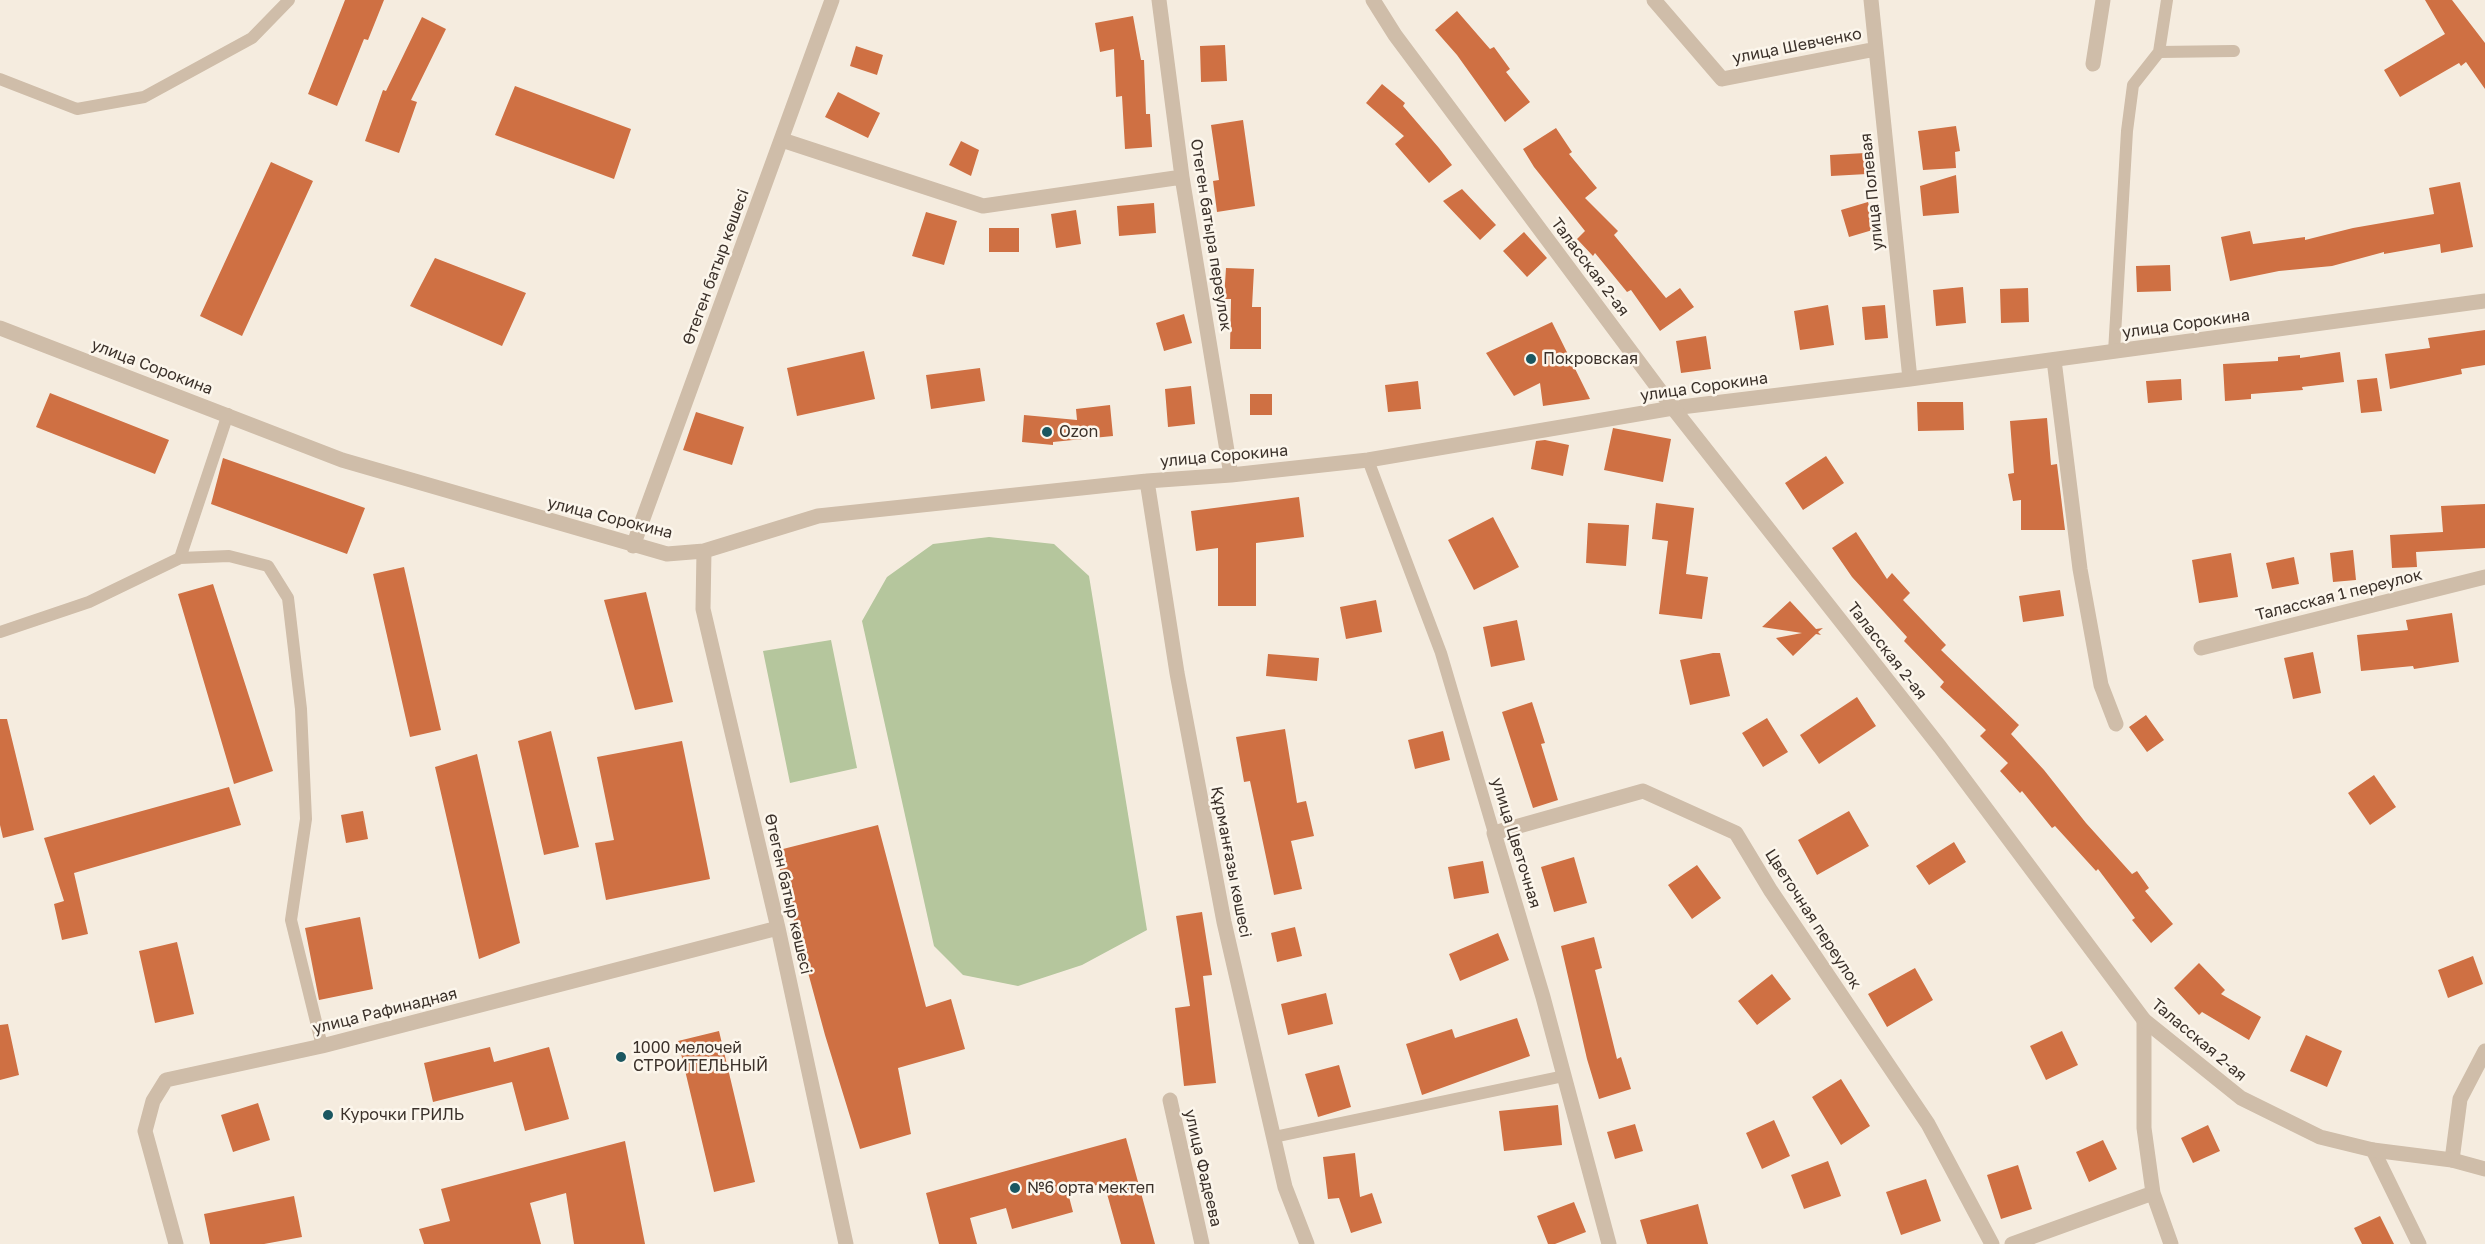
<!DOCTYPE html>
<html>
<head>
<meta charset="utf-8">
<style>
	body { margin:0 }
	canvas { display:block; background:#f5ecdf }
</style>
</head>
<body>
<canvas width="2485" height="1244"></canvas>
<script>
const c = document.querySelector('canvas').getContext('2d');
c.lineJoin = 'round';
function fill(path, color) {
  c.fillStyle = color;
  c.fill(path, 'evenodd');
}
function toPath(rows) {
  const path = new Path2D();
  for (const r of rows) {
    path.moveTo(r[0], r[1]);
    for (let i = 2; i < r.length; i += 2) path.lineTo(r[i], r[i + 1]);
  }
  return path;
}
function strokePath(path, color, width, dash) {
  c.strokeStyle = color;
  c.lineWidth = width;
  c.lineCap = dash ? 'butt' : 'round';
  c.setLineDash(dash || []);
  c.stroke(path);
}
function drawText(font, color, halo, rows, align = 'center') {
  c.font = font + ' "Golos Text",sans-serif';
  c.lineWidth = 5;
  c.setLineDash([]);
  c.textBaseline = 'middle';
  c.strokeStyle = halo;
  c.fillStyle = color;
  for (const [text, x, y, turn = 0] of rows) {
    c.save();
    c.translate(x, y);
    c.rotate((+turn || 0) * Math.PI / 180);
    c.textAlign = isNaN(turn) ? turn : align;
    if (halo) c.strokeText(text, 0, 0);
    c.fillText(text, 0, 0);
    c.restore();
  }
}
fill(toPath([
	[989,537,1054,544,1089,576,1147,930,1082,965,1018,986,963,975,934,946,862,621,887,577,933,544],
	[831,640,857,768,790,783,763,651]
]), '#b5c69d');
fill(toPath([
	[345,0,384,0,368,40,364,39,337,106,308,94],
	[2425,0,2452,0,2485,43,2485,89,2466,62,2461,66,2459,63,2400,97,2384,70,2445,34],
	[1457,11,1490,49,1494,47,1510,69,1506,72,1530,102,1505,122,1457,55,1435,30],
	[1133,16,1141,60,1144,60,1146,114,1150,114,1152,147,1125,149,1122,96,1116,97,1114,49,1100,52,1095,23],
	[422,17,446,29,411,100,417,102,399,153,365,141,383,90,386,91],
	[1225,45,1227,81,1201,82,1200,46],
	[856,46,883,55,877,75,850,66],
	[1382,84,1405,103,1403,106,1439,148,1452,165,1429,183,1395,144,1404,136,1366,103],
	[515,86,631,129,614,179,495,135],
	[838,92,880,113,868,138,825,117],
	[1243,120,1255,206,1217,212,1213,181,1219,180,1211,125],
	[1956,126,1960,151,1955,152,1956,168,1923,170,1918,131],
	[1556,128,1572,152,1569,154,1597,188,1585,198,1618,231,1614,235,1666,298,1680,288,1694,307,1660,331,1631,290,1627,292,1595,253,1593,256,1577,239,1585,231,1534,167,1523,149],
	[961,141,979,150,971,176,949,165],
	[1865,153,1867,174,1831,176,1830,155],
	[271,162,313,181,242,336,200,316],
	[1956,175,1959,213,1923,216,1920,186],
	[2460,182,2473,247,2441,253,2440,244,2384,254,2384,252,2332,266,2279,271,2230,281,2221,237,2250,231,2253,244,2305,237,2305,240,2353,228,2434,214,2429,188],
	[1462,189,1496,225,1480,240,1443,201],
	[1868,202,1876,229,1849,237,1841,210],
	[1154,203,1156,233,1119,236,1117,206],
	[1076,210,1081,244,1056,248,1051,214],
	[926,212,957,221,944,265,912,256],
	[989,228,1019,228,1019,252,989,252],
	[1524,232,1547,258,1527,277,1503,251],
	[435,258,526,293,502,346,410,306],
	[2170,265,2171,291,2137,292,2136,266],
	[1226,268,1254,269,1252,307,1261,307,1261,349,1230,349,1231,299,1224,299],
	[1963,287,1966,323,1936,326,1933,290],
	[2028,288,2029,322,2001,323,2000,289],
	[1828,305,1834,345,1800,350,1794,311],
	[1885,305,1888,338,1865,340,1862,307],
	[1184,314,1192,343,1164,351,1156,323],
	[1552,322,1590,399,1543,406,1540,383,1514,396,1486,353],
	[2485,330,2485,365,2461,369,2462,374,2390,389,2385,354,2430,348,2428,338],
	[1706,336,1711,369,1681,373,1676,341],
	[864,351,875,399,797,416,787,368],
	[2340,352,2344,382,2302,387,2303,390,2251,394,2251,399,2225,401,2223,364,2278,361,2278,357,2300,355,2300,358],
	[980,368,985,401,931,409,926,375],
	[2377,378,2382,411,2361,413,2357,380],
	[2181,379,2182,400,2148,403,2146,381],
	[1418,381,1421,409,1388,412,1385,385],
	[1191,386,1195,424,1168,427,1165,389],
	[50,393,169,440,155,474,36,427],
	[1250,394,1272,394,1272,415,1250,415],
	[1917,402,1963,402,1964,430,1918,431],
	[1110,405,1113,436,1053,442,1053,445,1022,442,1024,415,1077,420,1076,409],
	[696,412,744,427,732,465,683,450],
	[2047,418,2051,465,2057,464,2065,530,2021,530,2021,500,2013,501,2008,474,2014,473,2010,421],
	[1613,428,1671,439,1663,482,1604,470],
	[1545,440,1569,445,1563,476,1531,469,1536,441],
	[1826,456,1844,483,1803,510,1785,483],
	[223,458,365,508,347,554,211,504],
	[1299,497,1304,537,1256,543,1256,606,1218,606,1218,548,1196,551,1191,511],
	[1656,503,1694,508,1686,574,1708,577,1702,619,1659,614,1668,541,1652,539],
	[2485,504,2485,548,2416,552,2417,567,2392,568,2390,535,2443,532,2441,506],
	[1493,517,1519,567,1474,590,1448,540],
	[1588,523,1629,525,1626,566,1586,563],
	[1856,532,1887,579,1892,573,1910,593,1903,600,1946,645,1941,650,2019,725,2011,734,2044,770,2086,823,2132,874,2137,871,2149,888,2145,891,2173,924,2151,943,2132,920,2135,918,2098,869,2096,871,2055,826,2052,828,2022,791,2020,793,2000,771,2008,763,1980,736,1986,730,1940,687,1944,682,1904,641,1907,637,1852,577,1832,548],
	[2353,550,2356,580,2333,582,2330,553],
	[2231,553,2238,597,2199,603,2192,560],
	[2294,557,2299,584,2272,589,2266,563],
	[404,567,441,730,410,737,373,574],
	[213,584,273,771,234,784,178,594],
	[2060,590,2064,616,2023,622,2019,596],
	[646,592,673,702,635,710,604,600],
	[1376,600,1382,632,1346,639,1340,607],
	[1790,601,1816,629,1823,628,1818,632,1821,635,1816,634,1793,656,1776,638,1802,633,1762,627],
	[2452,613,2459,662,2414,669,2413,666,2361,671,2357,635,2408,630,2406,620],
	[1517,620,1525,660,1491,667,1483,627],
	[2313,652,2321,693,2293,699,2284,658],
	[1713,653,1720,653,1730,696,1690,705,1680,660],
	[1268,654,1319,658,1317,681,1266,676],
	[1857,697,1876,726,1819,764,1800,735],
	[1532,702,1545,743,1541,744,1558,800,1533,808,1502,712],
	[2146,715,2164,740,2147,752,2129,727],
	[1767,718,1788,752,1763,767,1742,733],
	[0,719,7,719,34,830,3,838,0,825],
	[1285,729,1297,803,1306,801,1314,836,1291,841,1302,889,1274,895,1250,781,1244,782,1236,737],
	[551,731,579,847,544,855,518,741],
	[1443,731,1450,760,1415,769,1408,740],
	[682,741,710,879,606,900,595,843,614,840,597,757],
	[477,754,520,943,479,959,435,767],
	[2374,775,2396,807,2370,825,2348,793],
	[229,787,241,825,74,873,88,934,62,940,54,904,64,901,44,838],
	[363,811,368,839,346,843,341,815],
	[1849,811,1869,846,1817,875,1798,840],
	[878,825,926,1007,951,999,965,1049,898,1068,911,1134,860,1149,825,1035,775,851],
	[1954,842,1966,862,1929,885,1916,866],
	[1574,857,1587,903,1554,912,1541,867],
	[1483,861,1489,893,1454,899,1448,867],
	[1697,865,1721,898,1692,919,1668,885],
	[1202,912,1212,975,1203,976,1216,1083,1184,1086,1175,1008,1190,1006,1176,916],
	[360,917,373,989,319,1000,305,928],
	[1295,927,1302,956,1277,962,1271,933],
	[1498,933,1509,960,1460,981,1449,954],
	[1594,937,1602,968,1595,970,1617,1059,1621,1057,1631,1089,1599,1099,1587,1059,1561,946],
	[177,942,194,1014,155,1023,139,951],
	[2473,956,2483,984,2448,998,2438,970],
	[2199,963,2225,990,2221,994,2261,1017,2249,1040,2202,1012,2199,1015,2174,988],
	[1915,968,1933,1000,1887,1027,1868,994],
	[1772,974,1791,999,1757,1025,1738,1001],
	[1326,993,1333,1024,1288,1035,1281,1004],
	[1517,1018,1530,1056,1422,1095,1406,1044,1452,1029,1455,1038],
	[8,1024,19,1075,0,1080,0,1025],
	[719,1031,755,1182,714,1192,678,1041],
	[2062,1031,2078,1065,2046,1080,2030,1046],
	[2306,1035,2342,1051,2327,1087,2290,1071],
	[490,1047,494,1062,549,1047,569,1119,525,1131,512,1082,433,1102,424,1063],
	[1339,1065,1351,1107,1318,1117,1305,1074],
	[1841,1079,1870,1126,1841,1145,1812,1097],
	[258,1103,270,1140,233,1152,221,1115],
	[1558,1105,1562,1145,1504,1151,1499,1111],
	[1774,1120,1790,1156,1762,1169,1746,1133],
	[1635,1124,1643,1151,1615,1159,1607,1132],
	[2208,1125,2220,1151,2193,1163,2181,1138],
	[1126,1138,1155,1244,1121,1244,1104,1183,1068,1193,1073,1212,1012,1229,1006,1208,970,1218,977,1244,939,1244,926,1193],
	[2103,1140,2117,1169,2089,1182,2076,1152],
	[625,1141,645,1244,574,1244,566,1193,530,1203,541,1244,424,1244,419,1229,450,1221,441,1189],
	[1355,1153,1360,1197,1372,1193,1382,1223,1351,1233,1339,1198,1328,1199,1323,1157],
	[1828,1161,1841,1196,1804,1209,1791,1175],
	[2018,1165,2032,1209,2001,1219,1987,1175],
	[1926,1179,1941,1221,1901,1235,1886,1192],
	[294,1196,302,1237,264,1244,210,1244,204,1214],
	[1574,1202,1586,1232,1555,1244,1548,1244,1537,1216],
	[1698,1204,1708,1244,1647,1244,1640,1220],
	[2380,1216,2394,1244,2362,1244,2354,1228]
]), '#cf7043');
strokePath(toPath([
	[2159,52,2167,0],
	[0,79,77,109,144,97,252,38,289,0],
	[2114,352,2127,131,2133,85,2159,52,2234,51],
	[1368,460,1441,653,1494,833],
	[180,558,229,556,268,566,288,598,301,709,306,819,291,920,322,1046],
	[0,632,89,602,180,558,228,414],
	[1274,1137,1564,1076]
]), '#cfbda9', 12);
strokePath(toPath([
	[1159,0,1182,177,1231,475],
	[1654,0,1722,79,1876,49],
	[1871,0,1910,379],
	[2093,64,2103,0],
	[782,140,983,206,1182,177],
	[0,328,342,460,667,554,704,551,818,516,1147,481,1231,475,1368,460,1673,408,1910,379,2485,301],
	[2054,360,2080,569,2101,685,2116,724],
	[1147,481,1177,673,1224,922,1285,1187,1307,1244],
	[633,546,832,0],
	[704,551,703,609,778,928,846,1244],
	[2201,648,2485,577],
	[2144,1020,2144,1128,2153,1193,2171,1244],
	[1170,1100,1202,1244],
	[2373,1150,2419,1244],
	[2452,1160,2460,1099,2485,1051],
	[176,1244,145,1131,153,1101,166,1080,322,1046,778,928],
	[1609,1244,1543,997,1494,833,1643,791,1736,833,1771,891,1928,1124,1992,1244],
	[2012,1244,2153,1193]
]), '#cfbda9', 15);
strokePath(toPath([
	[1373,0,1395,35,1673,408,1940,747,2144,1020,2241,1098,2320,1137,2373,1150,2452,1160,2485,1169]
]), '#cfbda9', 15);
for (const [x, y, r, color] of [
	[1531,359,6,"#1b5761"],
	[1047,432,6,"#1b5761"],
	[621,1057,6,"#1b5761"],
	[328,1115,6,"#1b5761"],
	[1015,1188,6,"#1b5761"]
]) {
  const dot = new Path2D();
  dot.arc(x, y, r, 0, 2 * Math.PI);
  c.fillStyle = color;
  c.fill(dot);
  strokePath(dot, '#fcf6ec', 2);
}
drawText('16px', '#3b312a', '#fcf6ec', [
	["улица Шевченко",1797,46,-11],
	["улица Полевая",1872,192,-96],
	["Отеген батыра переулок",1211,235,81],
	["Өтеген батыр көшесі",716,267,-70],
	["Таласская 2-ая",1590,267,53],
	["улица Сорокина",2186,324,-8],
	["улица Сорокина",152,367,21],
	["улица Сорокина",1704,387,-8],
	["улица Сорокина",1224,456,-5],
	["улица Сорокина",610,518,14],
	["Таласская 1 переулок",2339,595,-14],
	["Таласская 2-ая",1887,651,52],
	["улица Цветочная",1516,843,73],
	["Құрманғазы көшесі",1231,862,79],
	["Өтеген батыр көшесі",788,894,77],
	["Цветочная переулок",1813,919,57],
	["улица Рафинадная",385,1011,-14],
	["Таласская 2-ая",2199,1040,40],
	["улица Фадеева",1203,1168,77]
]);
drawText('16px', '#3b312a', '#fcf6ec', [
	["Покровская",1543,359],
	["Ozon",1059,432],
	["1000 мелочей",633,1048],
	["СТРОИТЕЛЬНЫЙ",633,1066],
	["Курочки ГРИЛЬ",340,1115],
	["№6 орта мектеп",1027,1188]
], 'left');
</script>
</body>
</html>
